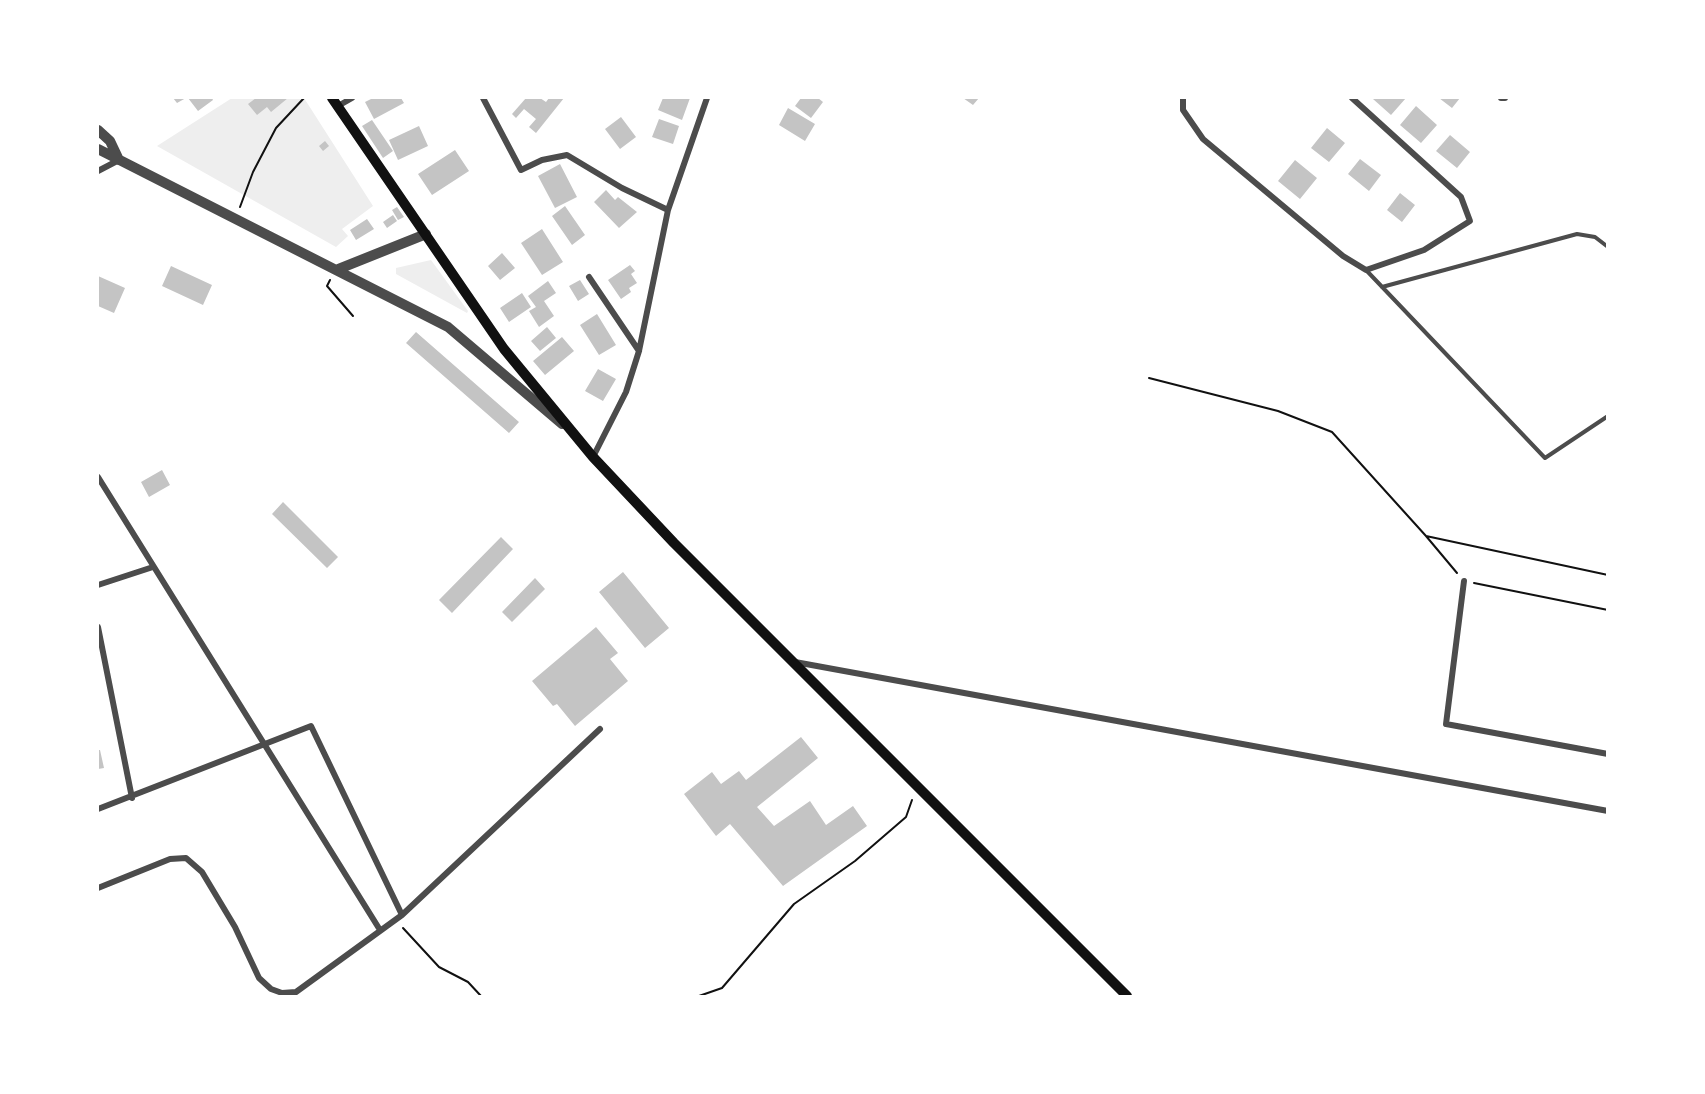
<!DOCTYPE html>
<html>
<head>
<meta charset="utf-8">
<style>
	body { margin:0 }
	#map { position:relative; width:1705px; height:1094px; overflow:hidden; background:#fff; font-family:Arial,sans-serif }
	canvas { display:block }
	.frame { position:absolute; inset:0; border:99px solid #fff; pointer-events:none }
</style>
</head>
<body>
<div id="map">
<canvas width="1705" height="1094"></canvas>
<div class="frame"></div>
</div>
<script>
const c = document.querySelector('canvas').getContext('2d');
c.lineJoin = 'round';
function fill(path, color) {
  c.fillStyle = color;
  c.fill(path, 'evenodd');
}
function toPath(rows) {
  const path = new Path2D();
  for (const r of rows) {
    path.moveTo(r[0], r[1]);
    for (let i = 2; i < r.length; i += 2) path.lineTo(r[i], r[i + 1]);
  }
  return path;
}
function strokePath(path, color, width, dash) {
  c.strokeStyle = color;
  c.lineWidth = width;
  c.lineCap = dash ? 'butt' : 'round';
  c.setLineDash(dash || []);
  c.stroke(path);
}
fill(toPath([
	[232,98,304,98,373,206,342,229,348,236,336,247,157,146],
	[431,260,468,311,467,313,396,274,396,268]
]), '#eee');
fill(toPath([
	[173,98,186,98,177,103],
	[188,98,212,98,213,100,198,111],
	[256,98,288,98,271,112,267,107,257,115,248,104],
	[373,98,401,98,404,103,374,119,365,102],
	[526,98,540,98,546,102,549,98,564,98,536,133,529,127,536,119,524,109,516,118,512,114],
	[663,98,690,98,682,120,658,110],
	[801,98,818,98,823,102,811,118,795,106],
	[963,98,979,98,973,105],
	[1374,98,1406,98,1391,115,1373,99],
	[1439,98,1460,98,1452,108],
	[1416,106,1437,125,1421,143,1400,125],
	[788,108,815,124,805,141,779,125],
	[621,117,636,137,620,149,605,129],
	[659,119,679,126,673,144,652,137],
	[372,120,393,151,383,158,362,126],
	[419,126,428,146,398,160,389,140],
	[1327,128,1345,143,1329,162,1311,148],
	[1450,135,1470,152,1457,168,1436,151],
	[325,141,329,146,323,151,319,146],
	[455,150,469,171,432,195,418,174],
	[1360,159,1381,175,1369,191,1348,174],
	[1295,160,1317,178,1300,199,1278,181],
	[560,164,577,197,555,208,538,176],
	[606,190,615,200,618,197,637,212,619,228,594,202],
	[1400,193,1415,205,1402,222,1387,210],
	[565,206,585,235,572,245,552,216],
	[397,207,404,217,398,220,392,210],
	[393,215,397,221,387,228,383,222],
	[367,219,374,229,356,240,350,230],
	[542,229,563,262,542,275,521,243],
	[502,253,515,268,500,280,488,266],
	[630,265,635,271,631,274,637,283,629,288,631,292,621,299,608,280],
	[171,266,212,285,203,305,162,286],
	[98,276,125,288,114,313,98,306],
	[580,280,589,294,578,301,569,286],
	[548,281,556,293,544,301,554,316,539,327,529,311,536,307,528,296],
	[522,293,531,307,509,322,500,308],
	[597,314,616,345,599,355,580,325],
	[547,327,556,338,540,351,531,341],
	[416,332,519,422,509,433,406,343],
	[562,337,574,351,545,375,533,361],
	[598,369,616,379,603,401,585,391],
	[162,470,170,485,149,497,141,482],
	[283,502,338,557,327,568,272,514],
	[501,537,513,549,452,613,439,600],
	[623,572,669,628,645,648,599,592],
	[535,578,545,589,512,622,502,612],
	[596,627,618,653,610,659,628,681,575,726,557,704,553,706,532,681],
	[801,737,818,758,757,807,774,826,810,801,826,825,853,806,867,826,783,886,730,824,716,836,684,794,712,772,721,784,739,771,746,780],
	[98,750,100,750,104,768,98,769]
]), '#c4c4c4');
strokePath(toPath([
	[240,207,253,172,276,128,304,98],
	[330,280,327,286,353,316],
	[1149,378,1278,411,1332,432,1426,536,1608,575],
	[1426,536,1457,573],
	[1474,583,1608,610],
	[403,928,439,967,468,982,481,996],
	[699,996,722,988,794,904,855,861,906,817,912,800]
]), '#111', 2);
strokePath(toPath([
	[1366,270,1545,458,1608,416],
	[1382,287,1577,234,1595,237,1608,247]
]), '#4c4c4c', 4);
strokePath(toPath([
	[483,98,521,170,542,160,567,155,622,188,668,210],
	[1183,98,1183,110,1203,139,1343,256,1366,270,1424,250,1470,221,1461,197,1352,98],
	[1501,98,1505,98],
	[338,106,352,98],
	[98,171,119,160],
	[589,277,639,351],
	[593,457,626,392,639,351,668,210,707,98],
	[98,477,380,930],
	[1464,581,1446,724,1608,754],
	[98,585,153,567],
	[98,627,132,798],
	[795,662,1608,811],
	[98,809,311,726,402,915],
	[98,888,170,859,186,858,202,872,235,927,259,978,271,989,282,993,296,992,402,915,600,729]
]), '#4c4c4c', 6);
strokePath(toPath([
	[98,130,110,141,119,160],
	[98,149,448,327,562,424],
	[336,270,426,234]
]), '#4c4c4c', 10);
strokePath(toPath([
	[332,98,504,349,593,457,674,543,1127,996]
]), '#111', 10);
</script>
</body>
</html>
